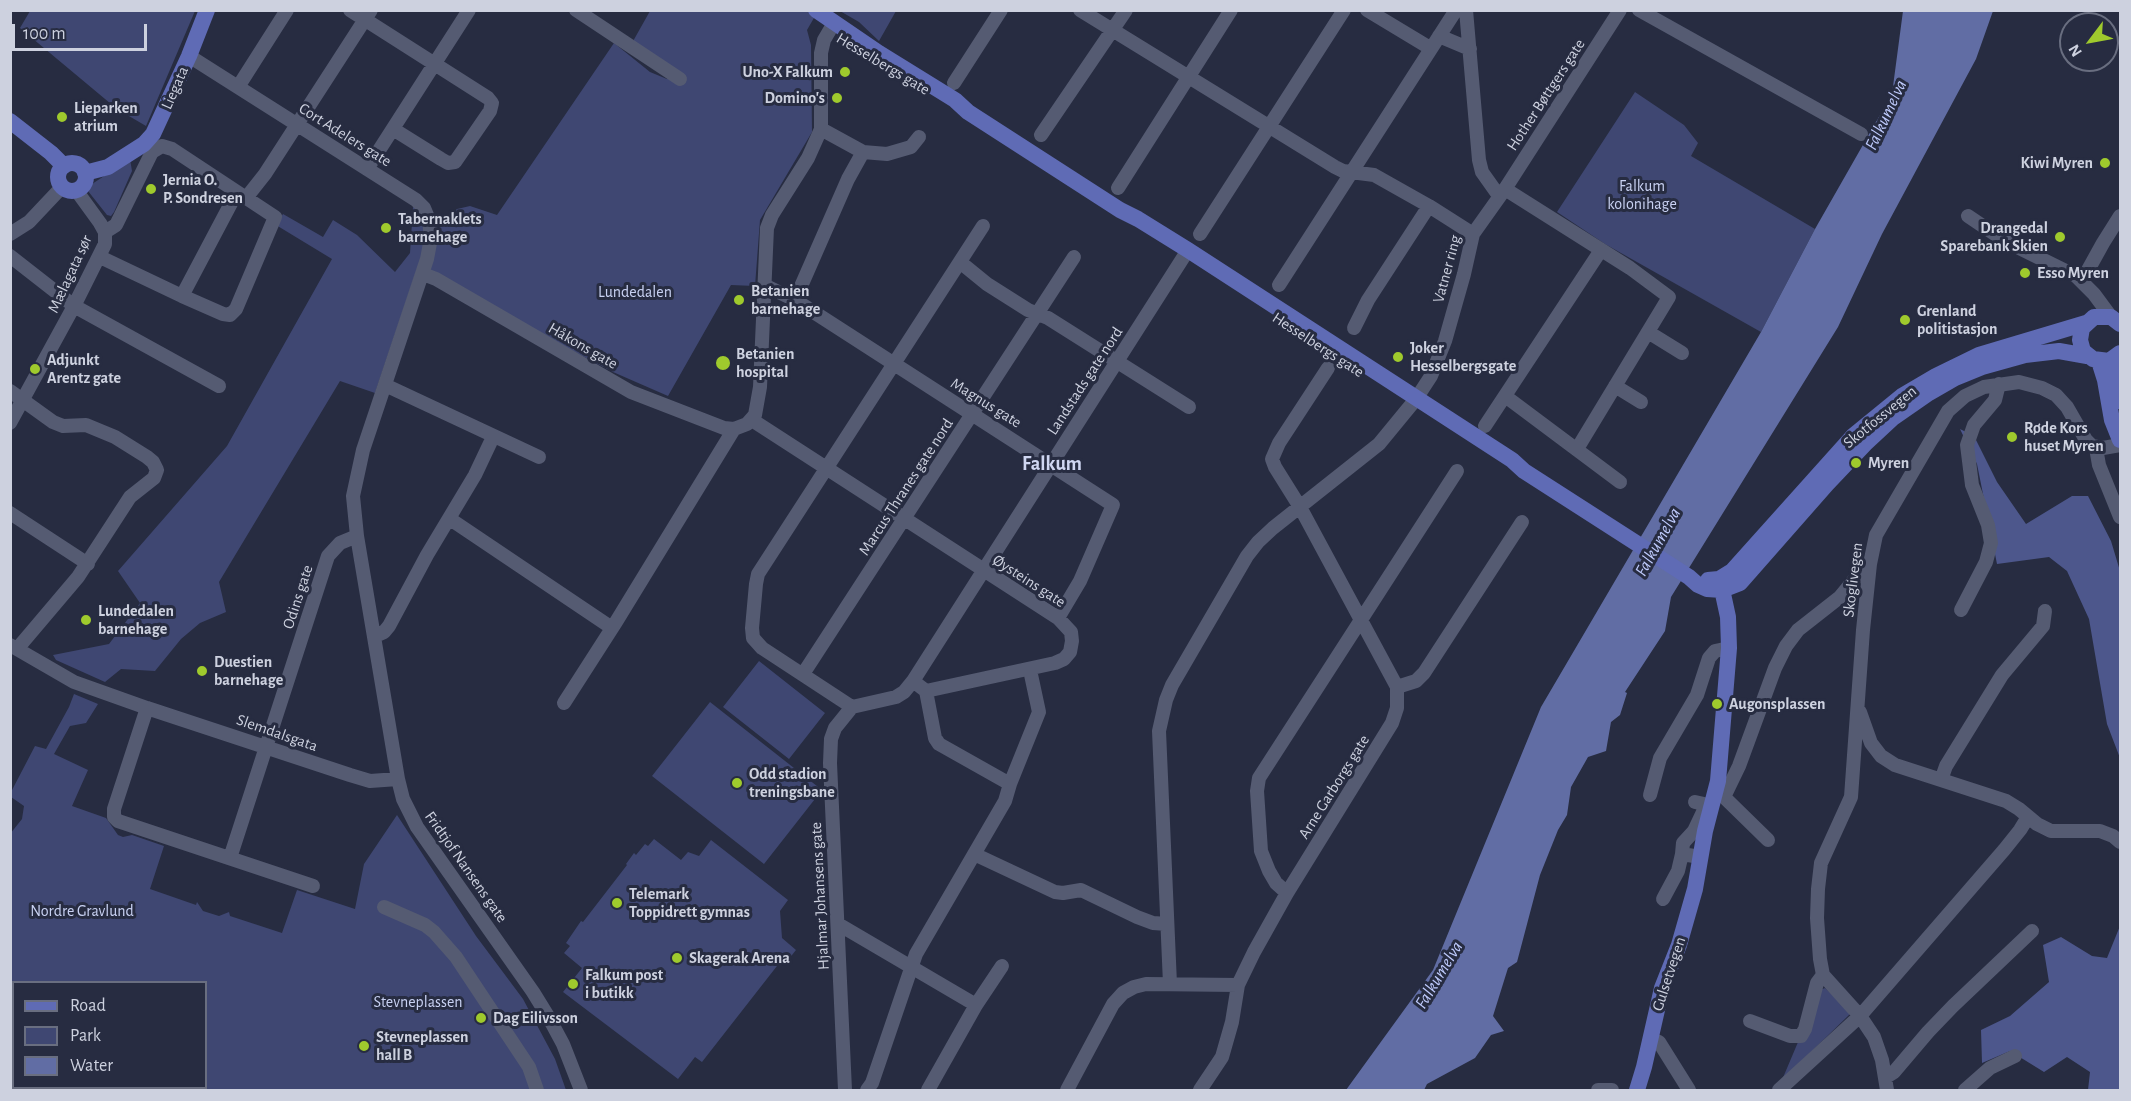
<!DOCTYPE html>
<html>
<head>
<meta charset="utf-8">
<style>
	body { margin:0 }
	#map { position:relative; width:2131px; height:1101px; overflow:hidden; background:#272c41; font-family:"Alegreya Sans",sans-serif }
	canvas { display:block }
	.frame { position:absolute; inset:0; border:12px solid #cdd1df; pointer-events:none }
	.legend { position:absolute; left:12px; top:981px; width:195px; height:108px; box-sizing:border-box; background:#272c41; border:2px solid #696e80; margin:0; padding:8px 10px; list-style:none; font-size:18px; color:#cdd1df }
	.legend li { display:flex; align-items:center; gap:12px; height:30px }
	.legend b { width:30px; border:2px solid #696e80 }
	.north { position:absolute; left:2059px; top:12px; width:60px; height:60px; box-sizing:border-box; background:#272c41; border:2px solid #696e80; border-radius:50%; rotate:238deg; font-size:16px; font-weight:700; line-height:24px; text-align:center; color:#cdd1df }
	.north::after { content:''; display:block; margin:auto; width:21px; height:27px; background:#9fca2d; clip-path:polygon(50% 0,100% 100%,50% 72%,0 100%) }
	.scale { position:absolute; left:12px; top:24px; width:135px; height:27px; box-sizing:border-box; border:3px solid #cdd1df; border-top:0; padding-left:8px; font-size:18px; line-height:21px; white-space:nowrap; color:#cdd1df; -webkit-text-stroke:4px #272c41; paint-order:stroke }
</style>
</head>
<body>
<div id="map">
<canvas width="2131" height="1101"></canvas>
<div class="frame"></div>
<ul class="legend">
<li><b style="height:8px;background:#5f6bb5"></b>Road</li>
<li><b style="height:16px;background:#3f4772"></b>Park</li>
<li><b style="height:16px;background:#616da4"></b>Water</li>
</ul>
<div class="north">N</div>
<div class="scale">100 m</div>
</div>
<script>
const c = document.querySelector('canvas').getContext('2d');
c.lineJoin = 'round';
function fill(path, color) {
  c.fillStyle = color;
  c.fill(path, 'evenodd');
}
function toPath(rows) {
  const path = new Path2D();
  for (const r of rows) {
    if (r.length === 3) {
      path.moveTo(r[0] + r[2], r[1]);
      path.arc(r[0], r[1], r[2], 0, 2 * Math.PI);
      continue;
    }
    path.moveTo(r[0], r[1]);
    for (let i = 2; i < r.length; i += 2) path.lineTo(r[i], r[i + 1]);
  }
  return path;
}
function strokePath(path, color, width, dash) {
  c.strokeStyle = color;
  c.lineWidth = width;
  c.lineCap = dash ? 'butt' : 'round';
  c.setLineDash(dash || []);
  c.stroke(path);
}
function drawText(font, color, halo, rows, align = 'center') {
  c.font = font + ' "Alegreya Sans",sans-serif';
  c.lineWidth = 6;
  c.setLineDash([]);
  c.textBaseline = 'middle';
  c.strokeStyle = halo;
  c.fillStyle = color;
  for (const [text, x, y, turn = 0] of rows) {
    c.save();
    c.translate(x, y);
    c.rotate((+turn || 0) * Math.PI / 180);
    c.textAlign = isNaN(turn) ? turn : align;
    if (halo) c.strokeText(text, 0, 0);
    c.fillText(text, 0, 0);
    c.restore();
  }
}
fill(toPath([
	[30,11,30,10,195,11,146,126,117,109,20,28],
	[650,11,818,11,807,30,811,45,812,132,760,220,755,286,731,285,668,396,613,372,417,269,375,393,340,381,219,582,226,612,200,623,181,639,155,671,121,669,105,682,56,660,53,655,109,644,140,603,118,571,227,446,332,259,276,225,283,214,323,237,333,220,357,235,395,272,410,253,413,207,446,218,457,209,470,206,497,215,614,43,650,72,667,79,674,69,632,43],
	[840,11,896,11,879,41,859,22],
	[1635,92,1684,125,1698,143,1691,156,1815,229,1761,332,1605,244,1557,212],
	[130,159,132,171,114,212,111,216,107,215,88,191,92,184],
	[759,661,825,713,789,759,723,707],
	[74,694,98,704,86,723,70,726,54,754,88,770,72,806,106,818,118,835,123,837,132,835,164,846,150,889,196,905,197,902,203,911,219,916,229,912,230,916,282,933,297,890,355,909,364,864,397,815,476,936,523,999,555,1059,566,1090,11,1090,10,834,22,819,24,806,11,797,11,792,35,746,46,749,69,707],
	[14,982,206,982,206,1088,14,1088],
	[710,702,822,790,764,864,652,776],
	[654,839,681,860,688,852,699,856,711,840,788,900,780,911,782,938,796,950,788,960,784,957,702,1062,695,1057,678,1079,563,992,582,968,564,953,570,946,566,943,581,921,583,922,627,865,626,864,634,853,636,855,645,844,648,846],
	[1825,988,1849,1010,1849,1015,1782,1080,1820,990]
]), '#3f4772');
fill(toPath([
	[1960,429,1974,436,1997,482,2026,524,2072,496,2088,496,2111,541,2120,571,2120,758,2107,724,2089,619,2067,571,2049,557,1997,564,1977,464],
	[2120,926,2120,1090,2088,1090,2090,1072,2067,1057,2044,1072,2010,1051,1982,1063,1981,1030,2010,1016,2049,982,2043,945,2061,937,2092,956,2107,958]
]), '#4d578c');
fill(toPath([
	[1903,11,1993,11,1976,59,1882,234,1838,327,1671,597,1665,631,1625,692,1627,693,1620,715,1611,722,1606,751,1588,757,1571,787,1567,815,1558,830,1540,875,1517,962,1508,968,1493,1016,1504,1031,1491,1035,1475,1058,1427,1084,1424,1090,1346,1090,1433,970,1541,707,1761,332,1815,229,1892,94]
]), '#616da4');
strokePath(toPath([
	[350,10,488,98,492,103,490,111,455,162,448,163,441,159,393,129],
	[576,10,680,79],
	[1080,10,1335,167,1343,171,1374,175,1429,206,1473,234],
	[1367,10,1430,48],
	[1466,10,1479,160,1482,172,1499,196],
	[1639,10,1861,134],
	[1439,36,1470,49],
	[189,56,416,200,424,208,429,220,431,238,427,259,363,450,353,496,357,536,398,779,403,799,417,827,533,992,549,1018,563,1044,581,1090],
	[954,83,1001,10],
	[238,87,287,10],
	[821,129,863,152,887,154,911,147,919,137],
	[1041,135,1126,10],
	[367,169,469,10],
	[1118,188,1231,10],
	[1505,189,1630,268,1669,297,1577,449],
	[246,198,265,174,371,10],
	[1968,216,2005,241,2076,276,2094,294,2111,317],
	[10,234,29,222,62,187],
	[1200,234,1344,10],
	[10,256,74,306,219,386],
	[100,257,182,296,223,314,230,315,236,309,275,217,172,149,162,146,152,152,116,225,105,232],
	[960,262,987,284,1028,310,1048,318,1189,407],
	[423,274,436,279,631,392,724,428,734,429,747,424,755,415,760,387,767,228,772,215,808,158,821,129,821,53,824,40,834,23],
	[2082,281,2103,243,2120,216],
	[764,285,795,300,1113,505,1080,581,1058,618],
	[1279,285,1456,10],
	[182,296,237,192],
	[795,300,848,179,863,152],
	[1354,328,1368,300,1429,206],
	[1648,332,1682,353],
	[1328,368,1279,443,1272,459,1275,467,1300,507,1397,687],
	[385,385,539,457],
	[1615,386,1641,402],
	[10,391,53,422,63,426,86,425,115,437,147,457,153,462,157,470,154,478,130,497,78,577,17,649],
	[1505,396,1620,482],
	[752,420,1058,618,1071,632,1072,641,1070,652,1064,659,1055,663,926,691,913,681],
	[10,423,74,306,105,244,105,232,100,223,76,190],
	[1485,426,1601,250],
	[2096,448,2099,465,2120,517],
	[10,513,88,564],
	[450,519,612,628],
	[1961,610,1986,562,1991,543,1988,525,1972,485,1967,445,1974,425,1995,400,1999,384],
	[375,636,384,632,389,626,427,555,475,475,493,437],
	[10,645,74,682,147,708,350,775,370,781,398,779],
	[803,674,1074,257],
	[564,703,616,622,734,429],
	[852,707,762,648,753,638,752,628,756,584,758,574,983,226],
	[852,707,896,697,904,692,913,681,1188,250],
	[147,708,114,809,114,817,118,821,313,886],
	[1860,712,1871,743,1881,756,1895,765,2006,801,2019,809,2037,824,2051,831,2100,831,2113,836,2120,842],
	[1941,780,1946,766,2002,675,2043,626,2045,611],
	[1010,784,1039,712,1030,670],
	[1717,794,1724,797,1768,840],
	[1650,795,1660,758,1697,695,1709,658,1715,651,1729,648],
	[1724,797,1739,766,1775,668,1786,646,1798,630,1840,597,1863,569,1870,564],
	[974,854,1055,892,1063,893,1081,890,1137,917,1153,923,1167,924],
	[1682,854,1683,843,1694,831,1703,812,1704,804,1695,802],
	[230,858,328,556,340,543,357,536],
	[1287,893,1276,883,1269,871,1261,851,1257,791,1259,778,1457,471],
	[1663,899,1678,871,1682,854,1700,857],
	[384,907,425,925,434,932,456,957,529,1067,537,1090],
	[838,924,976,1005],
	[1170,984,1159,731,1166,700,1172,685,1247,556,1258,542,1273,528,1379,444,1416,399,1431,376,1445,341,1464,274,1473,234,1505,189,1620,10],
	[1750,1021,1790,1036,1801,1036,1805,1029,1817,983,1823,975],
	[1651,1039,1659,1042,1689,1090],
	[1886,1077,1894,1072,1928,1032,1953,1006,2032,931],
	[845,1090,830,763,831,739,835,728,852,707],
	[867,1090,872,1083,916,954,1005,801,1010,784,939,744,935,738,926,691],
	[928,1090,976,1005,1002,966],
	[1067,1090,1113,1004,1123,993,1134,987,1146,984,1238,985],
	[1200,1090,1222,1057,1232,1022,1238,985,1254,952,1287,893,1392,723,1397,708,1397,687,1416,681,1424,673,1522,522],
	[1598,1090,1612,1090],
	[1779,1090,1860,1016,2004,850,2020,830,2028,817],
	[1887,1090,1882,1060,1874,1037,1860,1016,1823,975,1820,959,1817,918,1818,889,1821,863,1851,797,1863,630,1870,564,1876,535,1948,411,1965,396,1984,387,2019,382,2042,388,2056,395,2067,407,2086,440,2092,446,2103,448,2120,445],
	[1965,1090,1990,1068,2015,1056]
]), '#555b72', 14);
strokePath(toPath([
	[816,10,879,53,955,100,968,112,1120,210,1138,219,1188,250,1512,460,1524,471,1689,577,1698,585,1707,589,1722,590,1740,583,1827,484,1865,444,1893,418,1929,393,1955,378,1982,367,2025,355,2059,351,2087,356],
	[10,121,51,153,64,166],
	[72,177,14],
	[85,173,108,167,144,144,153,134,189,56,207,10],
	[2120,324,2111,317,2094,317,2082,328,2080,340,2083,351,2093,359,2109,361,2120,353],
	[2117,356,2119,401],
	[2099,361,2105,380,2112,420,2120,440],
	[1708,580,1719,579,1732,571,1853,436,1902,396,1936,376,1979,355,2086,323],
	[1637,1090,1644,1067,1662,988,1679,945,1695,889,1705,831,1718,781,1729,648,1728,617,1720,580]
]), '#5f6bb5', 16);
for (const [x, y, r, color] of [
	[845,72,6,"#9fca2d"],
	[837,98,6,"#9fca2d"],
	[62,117,6,"#9fca2d"],
	[2105,163,6,"#9fca2d"],
	[151,189,6,"#9fca2d"],
	[386,228,6,"#9fca2d"],
	[2060,237,6,"#9fca2d"],
	[2025,273,6,"#9fca2d"],
	[739,300,6,"#9fca2d"],
	[1905,320,6,"#9fca2d"],
	[1398,357,6,"#9fca2d"],
	[723,363,8,"#9fca2d"],
	[35,369,6,"#9fca2d"],
	[2012,437,6,"#9fca2d"],
	[1856,463,6,"#9fca2d"],
	[86,620,6,"#9fca2d"],
	[202,671,6,"#9fca2d"],
	[1717,704,6,"#9fca2d"],
	[737,783,6,"#9fca2d"],
	[617,903,6,"#9fca2d"],
	[677,958,6,"#9fca2d"],
	[573,984,6,"#9fca2d"],
	[481,1018,6,"#9fca2d"],
	[364,1046,6,"#9fca2d"]
]) {
  const dot = new Path2D();
  dot.arc(x, y, r, 0, 2 * Math.PI);
  c.fillStyle = color;
  c.fill(dot);
  strokePath(dot, '#272c41', 2);
}
drawText('16px', '#cdd1df', '#272c41', [
	["Hesselbergs gate",883,64,31],
	["Liegata",175,88,-66],
	["Hother Bøttgers gate",1546,95,-57],
	["Cort Adelers gate",345,135,32],
	["Vatner ring",1447,269,-75],
	["Mælagata sør",70,274,-65],
	["Hesselbergs gate",1318,345,33],
	["Håkons gate",583,346,30],
	["Landstads gate nord",1085,381,-57],
	["Magnus gate",986,403,32],
	["Skotfossvegen",1880,417,-39],
	["Marcus Thranes gate nord",906,487,-57],
	["Skoglivegen",1853,580,-83],
	["Øysteins gate",1029,581,33],
	["Odins gate",298,597,-72],
	["Slemdalsgata",277,733,19],
	["Arne Garborgs gate",1334,787,-58],
	["Fridtjof Nansens gate",466,867,55],
	["Hjalmar Johansens gate",820,896,-93],
	["Gulsetvegen",1669,974,-72]
]);
drawText('bold 16px', '#cdd1df', '#272c41', [
	["Uno-X Falkum",833,72,"right"],
	["Domino's",825,98,"right"],
	["Lieparken",74,108],
	["atrium",74,126],
	["Kiwi Myren",2093,163,"right"],
	["Jernia O.",163,180],
	["P. Sondresen",163,198],
	["Tabernaklets",398,219],
	["barnehage",398,237],
	["Drangedal",2048,228,"right"],
	["Sparebank Skien",2048,246,"right"],
	["Esso Myren",2037,273],
	["Betanien",751,291],
	["barnehage",751,309],
	["Grenland",1917,311],
	["politistasjon",1917,329],
	["Joker",1410,348],
	["Hesselbergsgate",1410,366],
	["Betanien",736,354],
	["hospital",736,372],
	["Adjunkt",47,360],
	["Arentz gate",47,378],
	["Røde Kors",2024,428],
	["huset Myren",2024,446],
	["Myren",1868,463],
	["Lundedalen",98,611],
	["barnehage",98,629],
	["Duestien",214,662],
	["barnehage",214,680],
	["Augonsplassen",1729,704],
	["Odd stadion",749,774],
	["treningsbane",749,792],
	["Telemark",629,894],
	["Toppidrett gymnas",629,912],
	["Skagerak Arena",689,958],
	["Falkum post",585,975],
	["i butikk",585,993],
	["Dag Eilivsson",493,1018],
	["Stevneplassen",376,1037],
	["hall B",376,1055]
], 'left');
drawText('16px', '#c9d2f3', '#272c41', [
	["Falkum",1642,186],
	["kolonihage",1642,204],
	["Lundedalen",635,292],
	["Nordre Gravlund",82,911],
	["Stevneplassen",418,1002]
]);
drawText('italic 18px', '#bfcbfd', '#272c41', [
	["Falkumelva",1886,115,-65],
	["Falkumelva",1658,542,-61],
	["Falkumelva",1439,975,-59]
]);
drawText('bold 20px', '#cfd6f1', '#272c41', [
	["Falkum",1052,464]
]);
</script>
</body>
</html>
